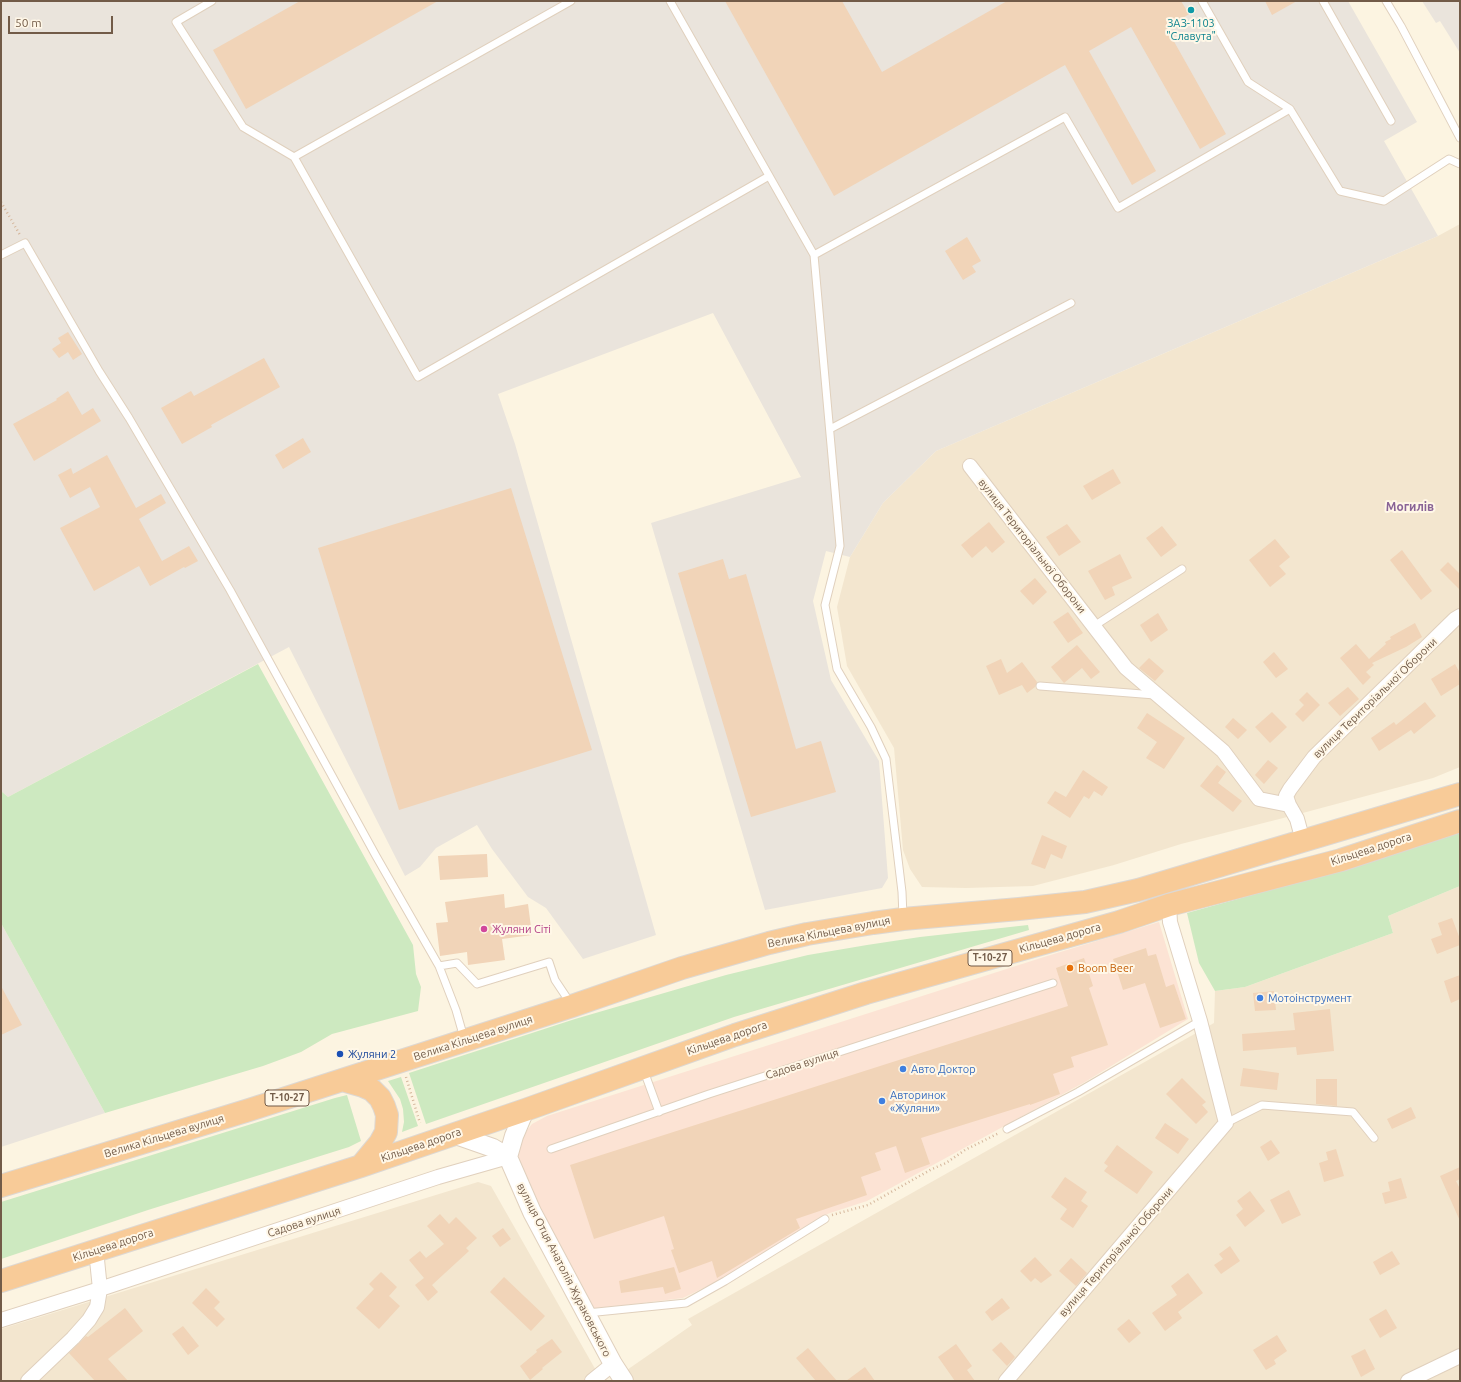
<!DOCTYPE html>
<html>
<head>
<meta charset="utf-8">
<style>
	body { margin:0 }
	#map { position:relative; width:1461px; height:1382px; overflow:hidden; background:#fcf4e1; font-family:Ubuntu,sans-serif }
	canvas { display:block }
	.frame { position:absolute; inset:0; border:2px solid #725b48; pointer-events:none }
	.scale { position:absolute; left:8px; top:16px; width:105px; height:18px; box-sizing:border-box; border:2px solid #725b48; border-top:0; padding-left:5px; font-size:12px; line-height:14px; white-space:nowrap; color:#725b48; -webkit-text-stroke:3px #fff7e7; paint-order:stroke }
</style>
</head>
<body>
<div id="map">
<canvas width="1461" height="1382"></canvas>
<div class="frame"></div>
<div class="scale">50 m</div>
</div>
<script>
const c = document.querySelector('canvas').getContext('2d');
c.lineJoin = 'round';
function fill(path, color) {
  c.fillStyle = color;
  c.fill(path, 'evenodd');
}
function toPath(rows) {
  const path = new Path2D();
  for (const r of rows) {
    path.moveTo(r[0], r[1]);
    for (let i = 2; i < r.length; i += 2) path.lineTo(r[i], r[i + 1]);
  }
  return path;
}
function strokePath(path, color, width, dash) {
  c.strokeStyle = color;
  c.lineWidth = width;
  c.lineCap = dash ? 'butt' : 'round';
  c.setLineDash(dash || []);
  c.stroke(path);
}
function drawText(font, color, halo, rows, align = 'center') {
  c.font = font + ' Ubuntu,sans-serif';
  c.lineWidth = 4;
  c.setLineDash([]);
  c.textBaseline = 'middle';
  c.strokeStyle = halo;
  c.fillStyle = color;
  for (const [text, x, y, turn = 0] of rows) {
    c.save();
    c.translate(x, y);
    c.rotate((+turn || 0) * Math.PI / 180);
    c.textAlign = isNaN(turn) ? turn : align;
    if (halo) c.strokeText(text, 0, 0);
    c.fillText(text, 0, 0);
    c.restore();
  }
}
fill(toPath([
	[1460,224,1460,767,1433,778,1299,814,1181,844,1114,865,1033,886,966,888,922,887,910,869,903,850,894,748,847,666,837,607,850,557,883,503,936,451,1438,236],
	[1460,886,1460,1381,611,1381,692,1325,688,1319,1214,1023,1215,991,1245,987,1393,933,1388,916],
	[478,1182,491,1186,602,1381,1,1381,1,1329]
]), '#f3e6cf');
fill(toPath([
	[1159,922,1188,1019,1085,1082,867,1201,830,1213,819,1218,724,1278,683,1298,594,1309,531,1195,519,1166,518,1153,520,1139,532,1124,547,1116,1044,957]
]), '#fce3d4');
fill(toPath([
	[1,1,1348,1,1417,122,1384,141,1438,236,936,451,883,503,850,557,826,551,813,601,831,680,879,761,888,878,882,888,765,910,651,523,801,477,713,313,498,394,515,444,656,935,583,959,546,908,528,897,492,849,477,825,436,848,420,867,405,876,289,647,8,797,1,791],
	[1422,1,1460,1,1460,53,1440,21,1436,23],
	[1,923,105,1113,1,1147]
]), '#eae4dc');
fill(toPath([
	[258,664,413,945,416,974,421,987,418,1011,332,1034,301,1052,263,1066,105,1113,1,923,1,791,8,797],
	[1460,833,1460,886,1388,916,1393,933,1245,987,1215,991,1199,963,1187,913,1342,870],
	[1028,925,1029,930,734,1017,426,1124,409,1073,575,1019,726,975,808,955,867,945,920,937],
	[401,1077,418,1126,402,1132,404,1122,403,1109,400,1099,388,1081],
	[347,1095,361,1141,349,1147,148,1210,1,1259,1,1202,335,1098]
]), '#cde9c0');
fill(toPath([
	[300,1,438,1,246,109,213,50],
	[725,1,842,1,882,72,1007,1,1181,1,1189,14,1167,29,1226,134,1200,149,1131,27,1089,51,1156,171,1132,185,1065,65,834,196],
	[1265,1,1297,1,1272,15],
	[967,237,981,261,972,266,976,272,963,280,945,251],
	[68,332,82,354,73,360,68,352,59,358,52,349,61,343,58,338],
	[264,358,280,387,211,425,212,427,182,444,161,408,191,391,194,396],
	[68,391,82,415,93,408,101,421,34,461,13,424,57,400,56,399],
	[303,438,311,452,283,469,275,455],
	[107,455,136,508,161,494,166,503,139,519,162,561,189,546,198,561,185,568,184,567,150,586,139,566,94,591,60,528,100,507,90,487,70,498,58,475,71,468,73,474],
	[1113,469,1121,483,1092,500,1083,486],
	[511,488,592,750,399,810,318,548],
	[989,522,1005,542,992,553,986,546,972,558,961,545],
	[1067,524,1081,542,1059,556,1046,537],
	[1162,526,1177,545,1161,557,1146,538],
	[1275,539,1290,557,1279,566,1286,574,1270,587,1249,560],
	[1402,550,1432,591,1421,600,1390,560],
	[1120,554,1132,578,1112,587,1115,595,1105,600,1088,571],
	[723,559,729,579,746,574,796,749,821,741,836,792,751,817,678,573],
	[1448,562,1460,574,1460,590,1440,570],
	[1035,578,1047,592,1033,605,1020,591],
	[1068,612,1083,633,1068,643,1053,622],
	[1158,613,1168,630,1151,642,1140,625],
	[1415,623,1422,637,1406,647,1372,663,1374,665,1366,672,1371,677,1363,685,1340,658,1356,644,1369,659,1386,644,1385,642,1391,639,1390,637],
	[1077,645,1100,672,1091,679,1082,668,1064,683,1051,667],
	[1274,652,1288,669,1276,678,1263,662],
	[1149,658,1164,671,1155,681,1139,668],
	[1001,659,1007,673,1022,662,1037,682,1035,687,1027,693,1022,685,999,695,986,666],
	[1455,664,1460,673,1460,684,1441,696,1431,679],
	[1348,687,1359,699,1340,716,1328,703],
	[1307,692,1320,705,1303,722,1295,714,1304,705,1299,700],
	[1425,702,1436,716,1414,734,1411,730,1379,751,1371,738,1394,722,1396,725],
	[1272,712,1287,727,1270,743,1255,727],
	[1147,713,1185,738,1164,769,1146,758,1157,742,1137,728],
	[1233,718,1247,730,1238,739,1225,727],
	[1268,760,1278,768,1264,784,1255,775],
	[1217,765,1226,772,1218,783,1242,801,1233,812,1200,786],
	[1083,770,1108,787,1102,796,1094,791,1089,799,1084,796,1070,818,1047,803,1055,791,1066,797],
	[1042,835,1067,846,1062,859,1051,854,1045,869,1031,864],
	[487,854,488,877,440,880,438,856],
	[504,894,505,908,528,904,532,935,502,939,505,960,468,965,467,952,440,956,436,923,448,922,445,902],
	[1452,918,1460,939,1460,945,1437,954,1431,939,1442,935,1438,923],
	[1146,948,1148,956,1156,954,1166,987,1174,984,1186,1019,1160,1028,1145,983,1123,990,1113,959],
	[1084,958,1093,986,1089,988,1108,1045,1071,1057,1074,1067,1053,1074,1060,1094,1030,1105,1030,1104,921,1138,930,1164,905,1173,896,1146,875,1153,881,1170,861,1177,867,1195,796,1219,800,1228,717,1278,712,1261,679,1273,671,1250,674,1249,664,1216,594,1239,570,1165,1068,1006,1056,968],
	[1460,975,1460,999,1451,1003,1444,981],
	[1,986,22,1025,1,1035],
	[1274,991,1276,1010,1255,1011,1253,993],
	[1330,1009,1334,1051,1297,1055,1296,1047,1243,1051,1242,1034,1295,1030,1293,1013],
	[1243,1068,1279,1073,1277,1090,1240,1086],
	[1182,1078,1206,1102,1202,1105,1208,1112,1196,1124,1166,1094],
	[1316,1079,1337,1079,1337,1106,1316,1104],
	[1411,1107,1416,1118,1392,1129,1387,1119],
	[1165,1123,1189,1139,1178,1154,1155,1138],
	[1271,1140,1280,1153,1268,1161,1260,1147],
	[1117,1145,1153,1172,1137,1194,1104,1171,1108,1166,1104,1163],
	[1336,1149,1344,1176,1324,1182,1319,1163,1328,1160,1326,1152],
	[1460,1167,1460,1179,1456,1181,1460,1189,1460,1221,1440,1176],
	[1065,1177,1087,1192,1081,1201,1088,1206,1073,1228,1060,1219,1067,1209,1051,1197],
	[1401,1178,1407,1198,1385,1204,1382,1193,1390,1191,1388,1182],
	[1289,1190,1301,1215,1282,1224,1270,1200],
	[1250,1191,1265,1211,1245,1227,1236,1215,1243,1209,1237,1201],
	[440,1214,449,1224,456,1217,477,1238,466,1248,469,1251,432,1285,438,1292,428,1301,415,1285,424,1278,409,1260,420,1251,426,1258,444,1244,427,1226],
	[503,1228,511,1239,500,1247,492,1236],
	[1230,1246,1240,1261,1221,1274,1214,1265,1223,1259,1219,1254],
	[1392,1251,1400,1264,1380,1275,1373,1262],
	[1035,1257,1052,1275,1041,1283,1035,1278,1031,1282,1020,1271],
	[1071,1258,1087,1273,1076,1286,1059,1271],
	[674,1267,681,1289,665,1294,663,1287,621,1293,619,1281],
	[381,1272,397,1287,389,1296,400,1306,379,1329,356,1308,374,1289,369,1284],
	[1188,1273,1203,1293,1178,1312,1182,1318,1165,1331,1152,1313,1177,1295,1171,1286],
	[504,1277,545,1316,531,1331,490,1292],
	[206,1288,220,1302,214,1308,225,1319,217,1327,192,1303],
	[1002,1298,1010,1308,992,1321,985,1312],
	[125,1308,143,1331,108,1359,128,1381,95,1381,69,1353,86,1336,88,1337],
	[1386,1309,1397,1328,1380,1338,1369,1319],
	[1129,1319,1141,1333,1129,1343,1117,1329],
	[183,1326,199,1346,188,1355,172,1334],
	[1277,1335,1287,1351,1274,1360,1276,1364,1266,1370,1253,1350],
	[552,1339,562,1352,542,1368,543,1369,530,1380,520,1366,537,1352,536,1350],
	[1001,1342,1015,1357,1007,1366,992,1350],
	[956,1344,972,1366,967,1370,975,1381,955,1381,938,1357],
	[808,1348,837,1381,816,1381,796,1358],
	[1365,1349,1375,1369,1361,1377,1351,1356],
	[865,1367,875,1381,846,1381]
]), '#f1d4b8');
const service = toPath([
	[212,1,176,22,243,127,294,157,418,377,769,176],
	[670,1,814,255],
	[1202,1,1248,82,1290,109],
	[1323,1,1391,121],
	[1386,1,1401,26,1460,138],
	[294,157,571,1],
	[1,255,25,243,99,371,129,418,230,590,376,856,439,966,456,1010,464,1038],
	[830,429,1071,303],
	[1094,626,1182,569],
	[1040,686,1155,695],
	[903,917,902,892,886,759,871,727,837,669,825,605,840,546,814,255,1065,117,1118,208,1290,109,1340,191,1384,201,1449,159,1460,164],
	[439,966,457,963,477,984,549,962,555,980,571,1004],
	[644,1071,659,1112],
	[1226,1123,1262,1105,1353,1112,1374,1138],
	[1007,1129,1078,1092,1200,1021],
	[551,1149,709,1094,1053,983],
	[587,1313,686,1303,725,1281,825,1219]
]);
const minor = toPath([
	[970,466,1126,668,1223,751,1259,799,1289,805],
	[1303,841,1297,819,1289,805,1286,796,1290,789,1314,757,1455,619,1460,616],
	[1,1320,100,1289,438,1177,508,1157],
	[28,1381,73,1338,89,1320,97,1307,100,1289,96,1250],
	[592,1381,613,1364],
	[1006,1381,1226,1123,1200,1021,1170,922,1169,905],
	[1408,1381,1460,1356]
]);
const tertiary = toPath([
	[453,1134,493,1148,508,1157,532,1212,613,1364,624,1381],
	[508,1157,514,1136,525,1110]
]);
const trunk = toPath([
	[342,1080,363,1086,372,1090,380,1098,384,1106,387,1115,386,1132,380,1143,361,1166],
	[1,1186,249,1110,572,1006,682,968,769,943,807,934,873,923,903,919,1019,909,1085,902,1138,890,1460,794],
	[1,1281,361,1166,525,1110,735,1035,866,993,1119,922,1169,905,1341,860,1460,821]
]);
strokePath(service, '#e0d0bd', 9);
strokePath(minor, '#e0d0bd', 16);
strokePath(tertiary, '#e0d0bd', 20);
strokePath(trunk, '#ddd8d3', 24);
strokePath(toPath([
	[1,202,20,235],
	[406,1077,420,1123],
	[832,1215,868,1205,932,1169,946,1163,965,1150,999,1133]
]), '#d5b79c', 2.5, [1, 3]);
strokePath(service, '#fff', 7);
strokePath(minor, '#fff', 14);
strokePath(tertiary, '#fff', 18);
strokePath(trunk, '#f8cb98', 22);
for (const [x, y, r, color] of [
	[1191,10,4,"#0f9aa8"],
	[484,929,4,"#d1479c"],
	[1070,968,4,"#e8710a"],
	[1260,998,4,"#3f7fe0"],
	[340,1054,4,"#1a4fb4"],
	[903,1069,4,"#3f7fe0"],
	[882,1101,4,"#3f7fe0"]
]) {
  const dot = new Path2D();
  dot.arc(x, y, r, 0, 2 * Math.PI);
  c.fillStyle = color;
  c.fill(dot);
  strokePath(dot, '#fff7e7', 1.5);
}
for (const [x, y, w] of [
	[990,958,44],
	[287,1098,44]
]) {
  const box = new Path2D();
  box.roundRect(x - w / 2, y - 8, w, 16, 3);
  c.fillStyle = '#fff7e7';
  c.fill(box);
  strokePath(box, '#725b48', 1);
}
drawText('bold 10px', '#725b48', null, [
	["Т-10-27",990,958],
	["Т-10-27",287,1098]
]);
drawText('11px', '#0d838f', '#fff7e7', [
	["ЗАЗ-1103",1191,23],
	["\"Славута\"",1191,36]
]);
drawText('11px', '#725b48', '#fff7e7', [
	["вулиця Територіальної Оборони",1032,546,52],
	["вулиця Територіальної Оборони",1375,698,-44],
	["Кільцева дорога",1371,849,-18],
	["Велика Кільцева вулиця",829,932,-11],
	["Кільцева дорога",1060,938,-16],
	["Велика Кільцева вулиця",473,1038,-18],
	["Кільцева дорога",727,1038,-19],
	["Садова вулиця",802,1064,-18],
	["Велика Кільцева вулиця",164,1136,-17],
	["Кільцева дорога",421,1145,-19],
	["Садова вулиця",304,1222,-18],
	["Кільцева дорога",113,1245,-18],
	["вулиця Територіальної Оборони",1116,1252,-49],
	["вулиця Отця Анатолія Жураковського",564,1270,63]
]);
drawText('11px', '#b23c85', '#fff7e7', [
	["Жуляни Сіті",492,929]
], 'left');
drawText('11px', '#c56008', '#fff7e7', [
	["Boom Beer",1078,968]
], 'left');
drawText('11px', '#366cbe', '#fff7e7', [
	["Мотоінструмент",1268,998],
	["Авто Доктор",911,1069],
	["Авторинок",890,1095],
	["«Жуляни»",890,1108]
], 'left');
drawText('11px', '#164399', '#fff7e7', [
	["Жуляни 2",348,1054]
], 'left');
drawText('bold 12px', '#896396', '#fff7e7', [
	["Могилів",1410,507]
]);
</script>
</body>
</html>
